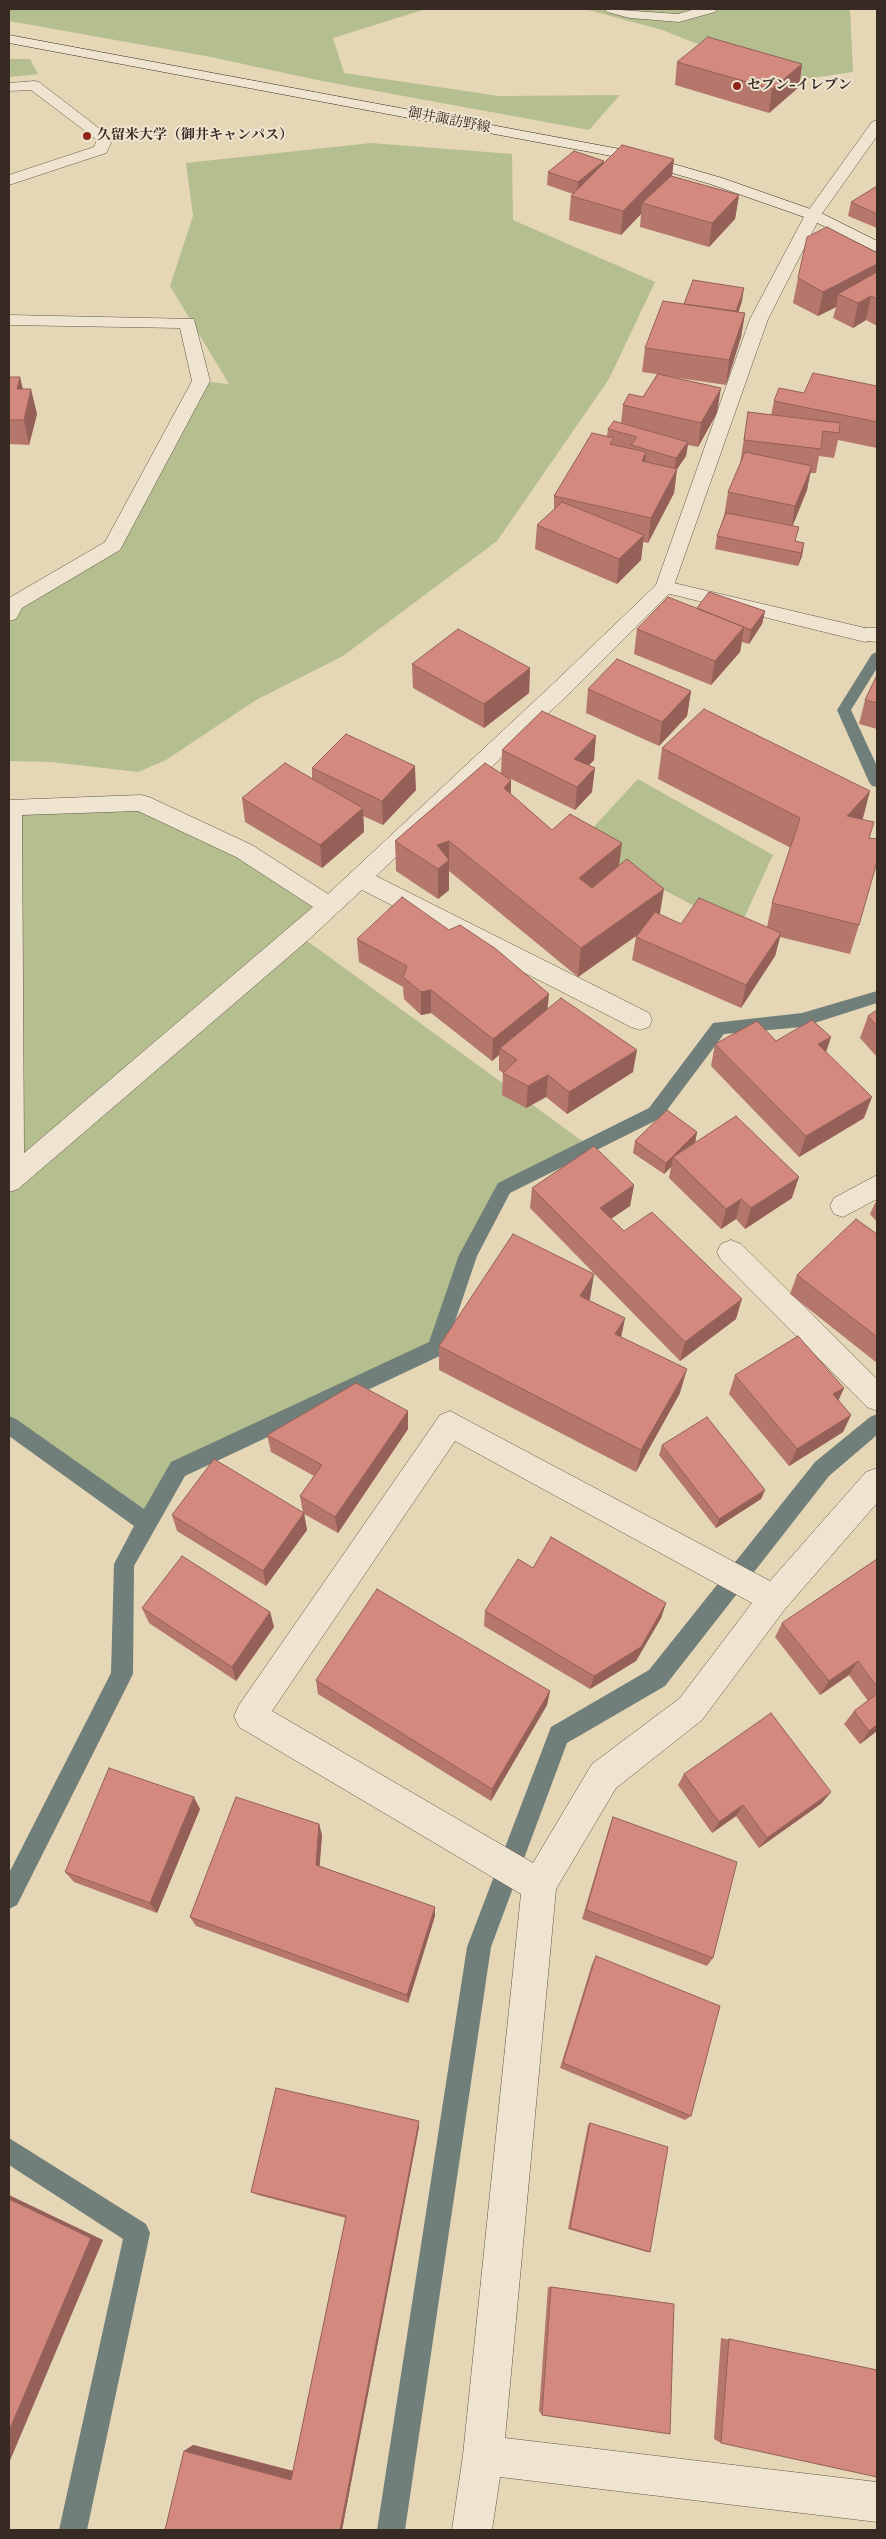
<!DOCTYPE html>
<html>
<head>
<meta charset="utf-8">
<style>
	body { margin:0 }
	#map { position:relative; width:886px; height:2539px; overflow:hidden; background:#e5d6b6; font-family:Cardo,serif }
	canvas { display:block }
	.frame { position:absolute; inset:0; border:10px solid #362a22; pointer-events:none }
</style>
</head>
<body>
<div id="map">
<canvas width="886" height="2539"></canvas>
<div class="frame"></div>
</div>
<script>
const c = document.querySelector('canvas').getContext('2d');
c.lineJoin = 'round';
function fill(path, color) {
  c.fillStyle = color;
  c.fill(path, 'evenodd');
}
function toPath(rows) {
  const path = new Path2D();
  for (const r of rows) {
    path.moveTo(r[0], r[1]);
    for (let i = 2; i < r.length; i += 2) path.lineTo(r[i], r[i + 1]);
  }
  return path;
}
function strokePath(path, color, width, dash) {
  c.strokeStyle = color;
  c.lineWidth = width;
  c.lineCap = dash ? 'butt' : 'round';
  c.setLineDash(dash || []);
  c.stroke(path);
}
function drawText(font, color, halo, rows, align = 'center') {
  c.font = font + ' Cardo,"Noto Serif JP",serif';
  c.lineWidth = 4;
  c.setLineDash([]);
  c.textBaseline = 'middle';
  c.strokeStyle = halo;
  c.fillStyle = color;
  for (const [text, x, y, turn = 0] of rows) {
    c.save();
    c.translate(x, y);
    c.rotate((+turn || 0) * Math.PI / 180);
    c.textAlign = isNaN(turn) ? turn : align;
    if (halo) c.strokeText(text, 0, 0);
    c.fillText(text, 0, 0);
    c.restore();
  }
}
fill(toPath([
	[9,9,426,9,333,38,344,73,499,96,620,95,589,130,322,81,211,57,9,21],
	[585,9,850,9,853,72,791,81,662,30],
	[9,59,30,59,38,74,9,77],
	[371,143,512,154,513,220,655,282,609,379,497,541,343,656,256,700,166,760,138,772,52,762,9,761,9,614,13,604,113,546,201,381,229,384,170,286,193,216,186,163],
	[638,779,773,855,739,929,577,845],
	[141,803,329,906,299,935,589,1146,504,1188,468,1255,437,1348,178,1469,147,1523,9,1425,9,807]
]), '#b5be8e');
fill(toPath([
	[877,652,877,668,851,710,877,766,877,787,872,786,869,782,837,710,872,654,877,652],
	[877,991,877,1003,802,1027,724,1034,661,1118,510,1193,477,1256,444,1354,185,1476,134,1566,133,1674,17,1905,9,1909,9,1873,111,1673,114,1564,134,1526,9,1436,9,1416,16,1419,144,1509,171,1462,429,1342,459,1255,498,1183,649,1108,713,1023,802,1013,877,991],
	[877,1414,877,1435,829,1476,665,1686,567,1743,491,1947,405,2530,377,2530,467,1947,551,1727,649,1670,815,1462,870,1417,877,1414],
	[9,2138,146,2224,150,2233,87,2530,59,2530,123,2239,9,2165,9,2138]
]), '#717f7a');
const lane = toPath([
	[605,9,678,14,695,9,717,9,715,12,679,22,630,18,607,12,605,9],
	[34,81,39,82,113,139,106,153,9,185,9,175,94,147,97,140,31,90,9,91,9,83,34,81],
	[665,581,865,628,872,630,875,635,872,640,865,642,658,591,655,587,658,583,665,581]
]);
const street = toPath([
	[877,120,877,136,821,215,768,319,672,591,572,691,376,876,649,1013,652,1020,649,1027,640,1030,631,1027,362,890,307,941,18,1189,9,1192,9,800,141,795,149,797,252,845,328,894,556,681,656,585,750,319,805,215,872,122,877,120],
	[138,811,236,857,313,907,24,1153,22,815,138,811],
	[9,315,194,319,210,381,120,550,22,608,16,619,9,621,9,598,105,542,192,381,180,328,9,325,9,315],
	[865,628,877,628,877,642,858,640,855,635,858,630,865,628],
	[877,1175,877,1199,843,1217,834,1214,830,1206,834,1198,877,1175],
	[731,1240,741,1244,877,1379,877,1411,867,1407,721,1260,717,1252,721,1244,731,1240],
	[450,1411,770,1581,866,1472,877,1468,877,1503,785,1609,702,1720,616,1788,556,1889,505,2438,877,2482,877,2522,500,2477,492,2530,452,2530,463,2455,521,1894,239,1727,234,1716,239,1705,440,1415,450,1411],
	[455,1441,752,1603,680,1698,592,1764,533,1863,272,1711,455,1441]
]);
const secondary = toPath([
	[9,35,625,150,722,178,819,212,877,241,877,252,807,218,710,184,617,157,9,43,9,35]
]);
strokePath(lane, '#625547', 1);
strokePath(street, '#625547', 1);
strokePath(secondary, '#362a22', 1);
fill(lane, '#eee4d0');
fill(street, '#eee4d0');
fill(secondary, '#eee4d0');
fill(toPath([
	[677,62,802,64,799,87,769,113,675,85],
	[674,159,672,176,739,195,735,219,709,247,640,227,641,214,621,235,569,220,571,196,573,194,547,185,548,172,604,161,604,163],
	[877,186,877,228,848,216,851,202],
	[877,253,877,326,866,320,853,328,833,318,836,307,818,316,793,303,798,278],
	[742,301,738,312,745,313,741,337,726,385,665,376,717,413,698,447,688,445,686,456,677,469,674,493,648,543,643,542,641,560,617,584,535,549,537,525,554,510,554,496,607,436,608,429,621,423,623,405,643,397,657,374,642,372,645,348,684,304],
	[9,377,23,389,37,414,29,445,9,444],
	[877,386,877,448,838,440,834,458,819,456,816,473,810,473,807,490,792,526,796,541,804,543,802,556,798,566,715,549,717,536,724,516,728,492,740,464,748,412,771,415,774,401,804,393],
	[697,608,765,611,762,624,749,644,742,642,740,652,711,685,634,654,637,629],
	[412,664,530,668,529,693,484,728,413,688],
	[877,675,877,729,859,724,865,700],
	[588,689,691,691,687,716,659,746,586,713],
	[662,748,862,820,870,838,859,925,850,954,780,937,775,956,741,1008,632,960,636,937,638,935,578,977,449,871,449,890,438,899,396,871,395,841,501,773,502,750,594,760,589,765,592,792,575,810,509,778,511,780,511,794,552,830,619,865,660,915,681,924,767,927,772,903,791,848,658,779],
	[312,768,416,790,383,825,363,816,364,832,322,868,245,822,242,798,312,779],
	[357,939,548,1009,633,1072,567,1114,546,1097,526,1108,502,1095,503,1073,499,1070,499,1055,492,1061,431,1013,421,1015,404,999,403,987,359,962],
	[877,1010,877,1057,860,1038,868,1016],
	[776,1041,826,1052,864,1118,799,1157,711,1066,715,1044],
	[697,1132,695,1143,792,1198,745,1229,736,1219,721,1229,669,1178,671,1167,664,1174,633,1153,635,1141],
	[634,1185,630,1206,611,1219,624,1231,736,1319,680,1361,530,1208,532,1188],
	[877,1202,877,1222,870,1214,875,1203],
	[877,1234,877,1363,790,1294,797,1275],
	[590,1299,589,1300,625,1318,621,1337,680,1393,636,1472,439,1370,439,1346],
	[735,1375,844,1388,838,1400,851,1415,843,1432,789,1466,729,1394],
	[408,1411,408,1429,338,1533,304,1514,307,1530,266,1586,177,1531,172,1515,303,1513,300,1496,314,1476,271,1452,267,1435],
	[662,1445,765,1490,761,1499,716,1528,659,1455],
	[877,1559,877,1731,860,1744,844,1724,854,1711,868,1701,849,1675,820,1695,775,1637,782,1623],
	[533,1568,666,1603,661,1618,636,1661,590,1689,484,1626,485,1611],
	[142,1608,270,1612,274,1627,236,1681,149,1623],
	[316,1680,550,1691,547,1705,491,1801,318,1694],
	[684,1774,822,1803,759,1848,736,1816,712,1833,678,1785],
	[200,1809,157,1913,74,1882,65,1872],
	[613,1817,713,1958,707,1966,582,1919,609,1828],
	[319,1824,322,1835,319,1866,435,1907,435,1916,408,2003,196,1926,190,1917],
	[596,1956,691,2116,685,2120,560,2068,592,1964],
	[590,2123,650,2252,647,2252,568,2229,588,2125],
	[419,2127,342,2530,184,2451,193,2445,293,2471,346,2218,258,2195,251,2192],
	[548,2287,551,2287,542,2415,539,2411],
	[721,2338,877,2370,721,2443,714,2439]
]), '#b5766c');
fill(toPath([
	[802,64,799,87,769,113,772,89],
	[674,159,671,183,642,203,641,214,621,235,623,211],
	[604,161,603,174,577,195,578,182],
	[739,195,735,219,709,247,712,223],
	[877,264,877,285,838,294,836,307,818,316,823,292],
	[744,288,742,301,732,332,734,319],
	[871,296,866,320,853,328,858,303],
	[745,313,741,337,726,385,729,360],
	[20,377,26,402,17,389],
	[721,388,717,413,698,447,701,423],
	[31,389,37,414,29,445,24,420],
	[688,442,686,456,675,472,676,458],
	[646,452,644,476,642,461],
	[812,466,807,490,791,530,795,506],
	[677,469,674,493,648,543,651,518],
	[644,535,641,560,617,584,619,559],
	[804,543,802,556,798,566,801,553],
	[765,611,762,624,749,644,751,630],
	[744,627,740,652,711,685,715,661],
	[530,668,529,693,484,728,484,704],
	[691,691,687,716,659,746,662,722],
	[596,736,594,760,572,783,574,759],
	[415,766,416,790,383,825,382,801],
	[595,768,592,792,575,810,577,787],
	[511,780,510,811,504,788],
	[870,791,862,822,847,816],
	[363,808,364,832,322,868,320,845],
	[449,841,449,890,438,899,438,869,437,845],
	[622,843,618,874,576,909,579,878],
	[664,889,659,919,578,977,581,948],
	[781,933,775,956,741,1008,746,985],
	[431,990,431,1013,421,1015,421,992],
	[549,994,547,1016,500,1048,499,1055,492,1061,493,1039],
	[831,1037,824,1059,818,1044],
	[637,1050,633,1072,567,1114,569,1092],
	[548,1075,546,1097,526,1108,528,1086],
	[872,1097,864,1118,799,1157,806,1136],
	[697,1132,695,1143,673,1157,671,1167,664,1174,666,1163],
	[799,1177,792,1198,745,1229,751,1208],
	[634,1185,630,1206,597,1228,600,1208],
	[741,1199,736,1219,721,1229,726,1209],
	[594,1274,590,1299,577,1321,580,1296],
	[742,1299,736,1319,680,1361,685,1342],
	[625,1318,620,1342,615,1334],
	[687,1369,680,1393,636,1472,641,1450],
	[844,1388,836,1406,833,1394],
	[408,1411,408,1429,338,1533,335,1517],
	[851,1415,843,1432,789,1466,797,1449],
	[765,1490,761,1499,716,1528,719,1519],
	[304,1513,307,1530,266,1586,263,1571],
	[666,1603,661,1618,636,1661,590,1689,594,1676],
	[270,1612,274,1627,236,1681,232,1667],
	[858,1661,849,1675,820,1695,829,1681],
	[550,1691,547,1705,491,1801,492,1789],
	[877,1725,877,1731,860,1744,869,1731],
	[831,1792,822,1803,759,1848,767,1838],
	[194,1797,200,1809,157,1913,150,1903],
	[743,1805,736,1816,712,1833,719,1822],
	[319,1824,322,1835,319,1875,316,1865],
	[435,1907,435,1916,408,2003,407,1995],
	[419,2121,419,2127,342,2530,340,2530],
	[9,2195,103,2240,9,2463],
	[193,2445,297,2472,291,2480,184,2451]
]), '#946058');
const building = toPath([
	[708,37,802,64,772,89,677,62,708,37],
	[622,145,674,159,623,211,571,196,622,145],
	[574,151,604,161,578,182,548,172,574,151],
	[671,176,739,195,712,223,642,203,671,176],
	[877,186,877,214,851,202,877,186],
	[827,227,877,253,877,264,823,292,798,278,807,237,827,227],
	[877,272,877,299,871,296,858,303,838,294,877,272],
	[693,280,744,288,736,311,684,304,693,280],
	[663,301,745,313,729,360,645,348,663,301],
	[813,373,877,386,877,422,774,401,779,388,804,393,813,373],
	[658,374,721,388,701,423,623,405,629,394,643,397,658,374],
	[9,377,20,377,17,389,31,389,24,420,9,420,9,377],
	[748,412,840,423,839,433,823,431,821,449,744,440,748,412],
	[614,421,688,442,676,458,631,445,637,437,608,429,614,421],
	[592,433,614,438,610,444,646,452,642,461,677,469,651,518,554,496,592,433],
	[745,452,812,466,795,506,728,492,745,452],
	[562,502,644,535,619,559,537,525,562,502],
	[726,513,799,527,795,541,804,543,801,553,717,536,726,513],
	[709,592,765,611,751,630,697,608,709,592],
	[668,597,744,627,715,661,637,629,668,597],
	[458,629,530,668,484,704,412,664,458,629],
	[617,659,691,691,662,722,588,689,617,659],
	[877,675,877,703,865,700,877,675],
	[704,709,870,791,847,816,874,822,869,838,877,839,877,862,859,925,772,903,800,818,662,748,704,709],
	[542,711,596,736,574,759,595,768,577,787,502,750,542,711],
	[346,734,415,766,382,801,312,768,346,734],
	[285,763,363,808,320,845,242,798,285,763],
	[485,763,511,780,504,788,552,830,570,814,622,843,579,878,592,888,627,859,664,889,581,948,449,841,437,845,449,860,438,869,395,841,485,763],
	[402,897,449,930,460,925,496,949,549,994,493,1039,431,990,421,992,403,977,407,966,357,939,402,897],
	[699,898,781,933,746,985,636,937,655,912,681,924,699,898],
	[561,998,637,1050,569,1092,548,1075,528,1086,503,1073,517,1060,500,1048,561,998],
	[877,1010,877,1026,868,1016,877,1010],
	[812,1020,831,1037,818,1044,872,1097,806,1136,715,1044,757,1021,776,1041,812,1020],
	[667,1110,697,1132,666,1163,635,1141,667,1110],
	[736,1116,799,1177,751,1208,741,1199,726,1209,673,1157,736,1116],
	[594,1146,634,1185,600,1208,624,1231,652,1212,742,1299,685,1342,532,1188,594,1146],
	[856,1219,877,1234,877,1337,797,1275,856,1219],
	[513,1234,594,1274,580,1296,625,1318,615,1334,687,1369,641,1450,439,1346,513,1234],
	[798,1336,844,1388,833,1394,851,1415,797,1449,735,1375,798,1336],
	[356,1383,408,1411,335,1517,300,1496,322,1465,267,1435,356,1383],
	[707,1417,765,1490,719,1519,662,1445,707,1417],
	[214,1459,304,1513,263,1571,172,1515,214,1459],
	[551,1537,666,1603,641,1647,594,1676,485,1611,518,1559,533,1568,551,1537],
	[182,1556,270,1612,232,1667,142,1608,182,1556],
	[877,1559,877,1687,858,1661,829,1681,782,1623,877,1559],
	[377,1589,550,1691,492,1789,316,1680,377,1589],
	[877,1694,877,1725,869,1731,854,1711,877,1694],
	[771,1713,831,1792,767,1838,743,1805,719,1822,684,1774,771,1713],
	[109,1768,194,1797,150,1903,65,1872,109,1768],
	[236,1797,319,1824,316,1865,435,1907,407,1995,190,1917,236,1797],
	[613,1817,737,1862,713,1958,586,1910,613,1817],
	[596,1956,720,2006,691,2116,563,2063,596,1956],
	[276,2088,419,2121,340,2530,165,2530,184,2451,291,2480,346,2216,251,2192,276,2088],
	[590,2123,668,2147,650,2252,570,2228,590,2123],
	[9,2199,91,2238,9,2431,9,2199],
	[551,2287,674,2304,670,2434,542,2415,551,2287],
	[729,2339,877,2370,877,2477,721,2443,729,2339]
]);
fill(building, '#d3897e');
strokePath(building, '#946058', 1);
for (const [x, y, r, color] of [
	[737,86,5,"#8f2418"],
	[87,136,5,"#8f2418"]
]) {
  const dot = new Path2D();
  dot.arc(x, y, r, 0, 2 * Math.PI);
  c.fillStyle = color;
  c.fill(dot);
  strokePath(dot, '#eee4d0', 2);
}
drawText('bold 14px', '#362a22', '#eee4d0', [
	["セブン-イレブン",747,86],
	["久留米大学（御井キャンパス）",97,136]
], 'left');
drawText('14px', '#362a22', '#eee4d0', [
	["御井諏訪野線",449,121,11]
]);
</script>
</body>
</html>
